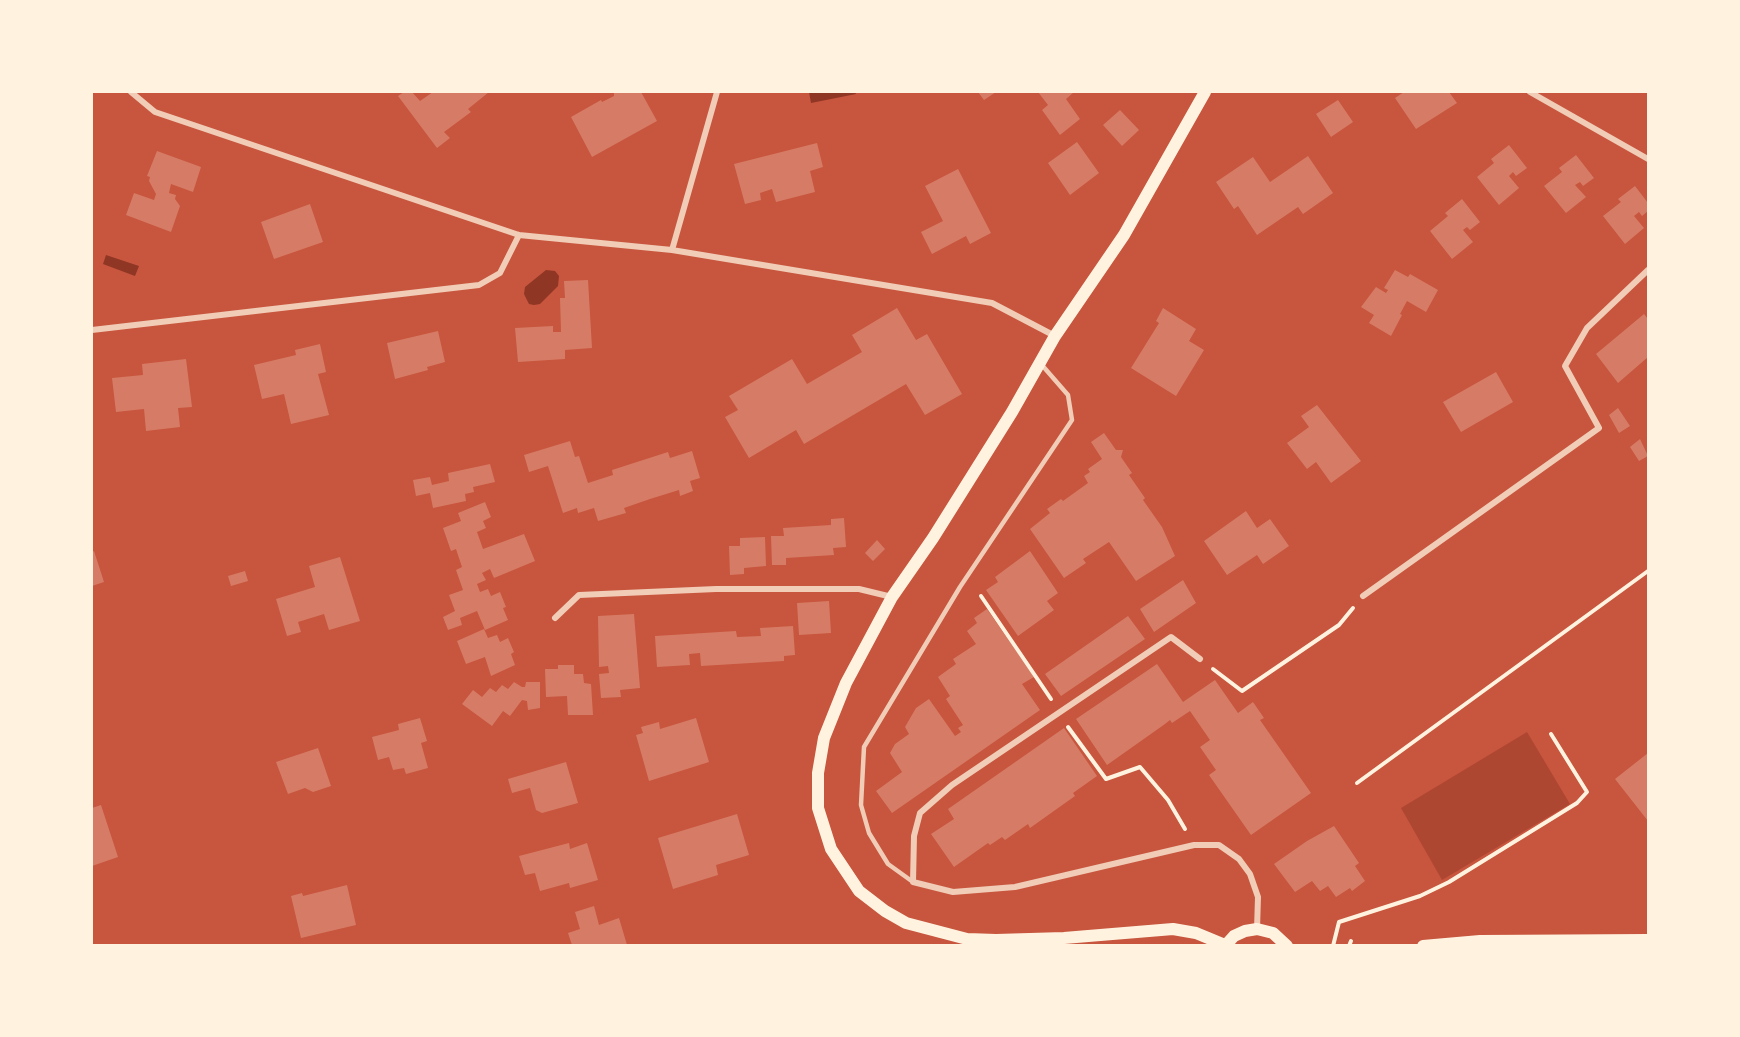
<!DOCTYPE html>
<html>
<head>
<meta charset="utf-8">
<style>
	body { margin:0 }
	#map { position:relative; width:1740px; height:1037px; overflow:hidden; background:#c8553d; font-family:Lora,serif }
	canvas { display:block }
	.frame { position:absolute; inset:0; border:93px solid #fff3e0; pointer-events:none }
</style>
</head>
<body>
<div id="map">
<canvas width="1740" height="1037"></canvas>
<div class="frame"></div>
</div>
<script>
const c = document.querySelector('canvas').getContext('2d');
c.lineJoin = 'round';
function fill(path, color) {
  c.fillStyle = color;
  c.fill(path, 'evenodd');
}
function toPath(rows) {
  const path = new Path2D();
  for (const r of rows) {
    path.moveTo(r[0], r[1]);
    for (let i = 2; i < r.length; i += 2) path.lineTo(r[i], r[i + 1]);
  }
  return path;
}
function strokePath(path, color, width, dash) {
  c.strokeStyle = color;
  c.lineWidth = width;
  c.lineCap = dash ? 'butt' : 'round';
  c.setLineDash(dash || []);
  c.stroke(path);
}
fill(toPath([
	[1527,732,1570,804,1442,880,1401,808]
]), '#ae4732');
fill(toPath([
	[809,92,855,92,856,94,811,103],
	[106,255,139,266,135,276,103,264],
	[546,270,555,271,559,276,558,286,540,304,534,305,529,304,524,294,525,287]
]), '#8f3625');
fill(toPath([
	[404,92,412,92,420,101,433,92,489,92,468,109,471,112,444,132,450,138,437,148,398,96],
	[617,92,641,92,657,121,592,157,571,117,601,100,602,102,614,96,614,93],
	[978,92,996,92,984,100],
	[1038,92,1074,92,1066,99,1080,119,1060,135,1042,110,1048,105],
	[1404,92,1449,92,1457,103,1416,129,1395,98],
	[1338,100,1353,122,1331,137,1316,114],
	[1120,110,1139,130,1122,146,1103,125],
	[1077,142,1099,173,1070,195,1048,163],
	[817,143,823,167,810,171,815,192,776,202,772,189,760,193,761,200,745,204,734,164],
	[1509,145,1527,168,1516,176,1513,172,1509,176,1519,188,1499,205,1477,177,1494,163,1491,159],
	[157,151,201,167,193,192,171,184,169,193,176,195,175,199,180,206,171,232,126,215,134,193,154,200,156,194,149,181,150,177,147,176],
	[1576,155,1594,178,1583,186,1580,182,1575,185,1586,197,1566,213,1544,186,1562,172,1559,168],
	[1308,156,1333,193,1303,214,1298,207,1257,235,1238,206,1234,209,1216,182,1253,157,1270,182],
	[958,169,991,233,970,244,966,236,932,254,921,232,943,221,925,186],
	[1635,186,1648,203,1648,211,1642,216,1639,212,1634,216,1644,228,1625,244,1603,216,1621,202,1618,199],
	[1462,199,1480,222,1470,230,1467,227,1463,230,1473,242,1452,259,1430,231,1448,216,1445,213],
	[310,204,323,242,274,259,261,222],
	[1395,270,1408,277,1410,274,1438,290,1426,312,1407,301,1400,314,1402,315,1391,336,1369,323,1374,315,1361,307,1376,287,1386,293,1388,290,1384,288],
	[588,280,592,348,565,350,565,359,518,362,515,328,553,326,553,332,561,332,560,298,565,298,564,281],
	[897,308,916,340,927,334,962,394,925,415,906,384,804,444,796,430,749,458,725,417,738,410,729,396,792,359,807,384,862,352,852,335],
	[1163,308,1196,329,1189,341,1204,350,1176,396,1131,368,1159,323,1156,321],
	[1644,314,1648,319,1648,357,1618,383,1596,354],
	[438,331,445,362,427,367,428,370,395,379,387,343],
	[320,344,326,372,318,374,329,415,291,424,284,394,262,399,254,365,296,355,295,350],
	[186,359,192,407,178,408,180,427,146,431,144,409,116,412,112,378,143,375,142,364],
	[1496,372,1513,402,1461,432,1443,402],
	[1317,405,1361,461,1331,483,1316,462,1307,469,1287,443,1309,427,1301,416],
	[1618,408,1630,426,1619,433,1609,415],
	[1104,433,1116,450,1123,450,1121,457,1132,473,1129,475,1145,498,1143,500,1162,527,1175,556,1136,581,1109,542,1083,559,1086,563,1064,578,1030,529,1050,513,1047,509,1061,499,1063,501,1088,483,1084,476,1090,472,1088,469,1102,459,1091,442],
	[1640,439,1648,456,1639,461,1630,447],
	[570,441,575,457,579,456,588,483,613,475,612,470,668,452,670,458,692,451,700,478,690,481,693,491,680,496,679,490,650,499,624,508,626,513,598,521,594,508,578,513,577,508,563,513,548,466,529,472,524,455],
	[490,464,495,482,473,487,474,492,465,494,466,501,433,508,430,493,416,496,413,480,430,477,432,485,449,481,448,473],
	[485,502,491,517,483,521,486,528,477,532,483,549,524,534,535,561,494,578,490,569,482,573,486,580,477,584,480,592,488,589,491,596,500,592,506,607,503,608,508,620,485,630,477,611,460,618,462,625,448,630,443,617,455,611,449,595,463,590,456,570,462,567,456,549,451,551,443,528,461,521,458,513],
	[1246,511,1257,528,1270,519,1289,546,1263,564,1257,555,1227,575,1204,541],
	[844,518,846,547,833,548,834,555,786,558,786,565,772,565,771,536,784,536,783,528,831,525,831,519],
	[765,537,766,566,744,568,744,574,730,575,729,546,740,546,740,538],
	[877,540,885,549,873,561,865,553],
	[94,551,104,582,92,586,92,552],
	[1030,551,1058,593,1047,601,1054,610,1018,636,986,590,998,582,995,577],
	[340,557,360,621,329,630,324,614,298,622,301,632,287,636,276,599,315,587,309,566],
	[245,571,248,581,231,586,228,576],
	[1183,580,1196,603,1154,632,1140,609],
	[829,601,831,633,799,635,797,603],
	[987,609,1034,677,1022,684,1040,710,892,813,876,791,902,772,890,753,895,744,909,734,905,727,916,708,929,699,955,736,961,732,958,728,963,725,946,699,950,696,938,677,956,664,953,659,976,644,967,631,977,623,974,618],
	[634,614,640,688,620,690,621,697,601,698,599,674,609,673,608,666,599,667,598,616],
	[1128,616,1145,639,1061,696,1045,674],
	[793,626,795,655,784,656,784,661,701,666,700,653,689,654,690,665,657,667,655,636,736,631,737,637,761,636,760,628],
	[484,629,488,638,497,635,500,642,508,638,514,652,511,654,515,665,491,676,485,657,466,664,457,641],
	[1157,664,1183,702,1215,680,1238,713,1253,702,1264,718,1260,720,1311,793,1251,835,1209,775,1216,770,1200,747,1210,740,1190,711,1172,723,1170,720,1165,724,1107,765,1076,719],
	[558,665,574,665,574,674,583,674,584,683,591,684,593,715,568,715,567,696,546,697,545,669,558,669],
	[514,682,522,687,525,687,526,682,540,682,540,708,528,710,527,701,522,700,510,716,503,711,492,726,462,704,473,690,482,697,490,688,496,692,502,685,508,689],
	[420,718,427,741,421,743,428,768,406,774,404,768,393,770,389,757,378,760,372,737,399,730,398,724],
	[696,718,709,762,649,781,636,735,643,733,641,727,659,722,660,729],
	[1064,728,1097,776,1073,793,1075,796,1030,828,1028,824,1005,840,1002,837,990,845,988,843,954,867,931,834,954,819,948,809],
	[318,748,331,786,313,792,305,788,288,794,276,762],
	[1648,753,1648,821,1615,779],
	[566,762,578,803,542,813,536,810,530,788,512,793,508,779],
	[101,805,118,857,92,866,92,808],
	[737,814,749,855,716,865,718,875,673,889,658,838],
	[1334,826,1359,863,1355,866,1365,881,1352,891,1350,888,1336,897,1328,886,1320,891,1312,881,1295,892,1274,864,1307,841],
	[569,843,570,849,587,843,598,880,570,888,569,883,540,891,535,873,525,875,519,856],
	[347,885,356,925,301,938,291,896,302,893,303,896],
	[594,906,599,925,619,918,627,945,572,945,568,933,580,929,575,912]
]), '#d67c66');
strokePath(toPath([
	[981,596,1051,699],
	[1213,669,1242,691,1339,625,1353,608],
	[1068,727,1106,779,1140,767,1168,800,1185,829],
	[1357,783,1648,571],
	[1333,946,1339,922,1420,896,1449,882,1577,803,1587,792,1551,734],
	[1349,946,1351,941]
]), '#fff3e0', 4);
strokePath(toPath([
	[913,882,888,864,869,833,861,805,864,747,960,587,1072,420,1068,395,1041,364]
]), '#f1ccb7', 4.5);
strokePath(toPath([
	[131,92,155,112,519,235,672,250,992,303,1055,336],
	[1530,92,1648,159],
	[672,250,717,92],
	[92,330,479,285,500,273,519,235],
	[1363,596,1599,428,1565,366,1587,328,1648,270],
	[555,618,579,595,716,589,859,589,892,597],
	[1200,659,1171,637,952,785,920,813,914,836,913,882,953,892,1015,887,1194,845,1219,845,1239,859,1250,874,1258,897,1257,929]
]), '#f1ccb7', 6);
strokePath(toPath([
	[1205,92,1124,235,1055,336,1012,412,933,538,892,597,846,683,824,738,818,773,818,808,831,849,859,891,885,911,906,923,967,939,996,940,1064,938,1173,929,1196,933,1225,945],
	[1225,946,1234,936,1245,931,1257,929,1273,933,1287,946],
	[1423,946,1480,941,1648,940]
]), '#fff3e0', 12);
</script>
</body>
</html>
